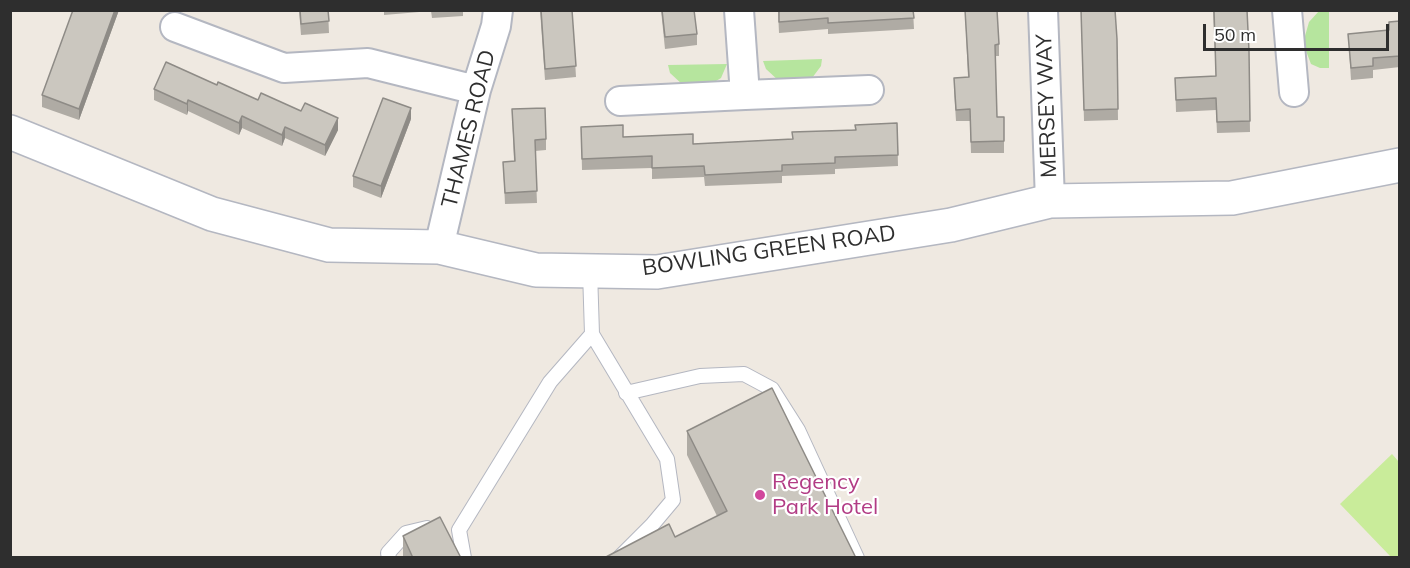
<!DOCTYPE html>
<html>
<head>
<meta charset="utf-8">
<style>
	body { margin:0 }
	#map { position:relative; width:1410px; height:568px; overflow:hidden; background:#efe9e1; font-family:Mulish,sans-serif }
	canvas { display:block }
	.frame { position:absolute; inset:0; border:12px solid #2e2e2e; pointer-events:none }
	.scale { position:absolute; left:1203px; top:24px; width:186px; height:27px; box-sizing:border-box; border:3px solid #2e2e2e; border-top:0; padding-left:8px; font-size:18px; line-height:21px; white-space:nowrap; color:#2e2e2e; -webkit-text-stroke:4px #fff; paint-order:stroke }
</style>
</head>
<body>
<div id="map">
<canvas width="1410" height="568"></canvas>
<div class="frame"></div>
<div class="scale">50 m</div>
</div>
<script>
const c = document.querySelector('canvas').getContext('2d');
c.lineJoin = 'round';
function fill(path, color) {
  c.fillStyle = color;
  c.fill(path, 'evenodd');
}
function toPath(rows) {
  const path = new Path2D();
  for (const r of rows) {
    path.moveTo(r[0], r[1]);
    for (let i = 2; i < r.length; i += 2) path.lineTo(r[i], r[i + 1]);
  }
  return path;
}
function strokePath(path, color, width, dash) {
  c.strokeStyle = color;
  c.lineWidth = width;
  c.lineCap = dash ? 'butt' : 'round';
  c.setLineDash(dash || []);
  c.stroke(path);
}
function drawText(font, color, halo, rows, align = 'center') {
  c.font = font + ' Mulish,sans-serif';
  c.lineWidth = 4.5;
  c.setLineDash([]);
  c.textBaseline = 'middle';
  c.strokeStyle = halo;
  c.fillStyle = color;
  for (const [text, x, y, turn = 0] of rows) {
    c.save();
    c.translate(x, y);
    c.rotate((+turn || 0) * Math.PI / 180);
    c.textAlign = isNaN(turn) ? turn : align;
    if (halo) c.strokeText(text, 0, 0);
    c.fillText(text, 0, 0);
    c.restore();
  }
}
fill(toPath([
	[1319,11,1329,11,1329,68,1320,68,1311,64,1303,43,1309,22],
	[822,59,821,66,812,78,779,81,766,69,763,61],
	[727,64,721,78,708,86,683,85,670,73,668,65]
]), '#b6e59e');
fill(toPath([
	[1392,454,1399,462,1399,557,1391,557,1340,504]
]), '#c9ec9a');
const service = toPath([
	[590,271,592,334,667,459,673,500,652,525,619,558],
	[626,393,700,376,744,374,772,389,798,430,857,558],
	[389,558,388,553,406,533,427,528],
	[464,558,459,530,550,382,592,334]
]);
const minor = toPath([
	[1043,10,1050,201],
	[1287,10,1294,92],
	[175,27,284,68,368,63,476,90],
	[745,95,869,90],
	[620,101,745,95,739,10],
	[439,247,476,90,496,26,498,10]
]);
const tertiary = toPath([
	[10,132,212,214,329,245,439,247,536,270,657,272,951,225,1050,201,1232,198,1400,165]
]);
strokePath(service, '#b4b7c1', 16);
strokePath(minor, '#b4b7c1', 32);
strokePath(tertiary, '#b4b7c1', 36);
strokePath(service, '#fff', 14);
strokePath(minor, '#fff', 28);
strokePath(tertiary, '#fff', 33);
fill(toPath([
	[73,10,119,10,79,120,42,107,42,95],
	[299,10,328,10,329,33,301,35],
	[384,10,463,10,463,16,432,18,431,11,384,15],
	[540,10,572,10,576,77,545,80],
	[661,10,694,10,697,34,697,45,665,49],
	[778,10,913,10,914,29,828,34,828,29,779,33],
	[965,10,999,44,999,56,995,56,997,117,1004,117,1004,153,971,153,970,121,956,121,954,89,968,77],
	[1081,10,1117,39,1118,120,1084,121],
	[1213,10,1247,10,1249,51,1250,132,1217,133,1216,110,1176,112,1175,78,1216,76],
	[1400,21,1400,67,1373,70,1373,78,1351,80,1348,34,1389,30,1389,22],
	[217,85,338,130,325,156,285,138,282,146,242,128,239,135,188,111,187,115,154,100,154,89],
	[512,109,546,139,546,150,535,151,537,203,505,204,503,162,514,161],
	[411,119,381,198,353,187,353,176],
	[897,123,898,166,835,169,835,174,782,176,782,183,705,186,704,177,652,179,652,168,582,170,581,127,623,137,693,144,792,139],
	[687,431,856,558,675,537,717,516,687,455],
	[403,536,461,558,403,558]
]), '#afaba4');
fill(toPath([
	[115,10,119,10,79,120,79,109],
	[188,100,188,111,187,115,187,104],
	[411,108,411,119,381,198,381,186],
	[242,116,242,128,239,135,239,123],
	[338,118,338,130,325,156,325,145],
	[285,127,285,138,282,146,282,135]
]), '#8e8b86');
const building = toPath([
	[73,10,115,10,79,109,42,95,73,10],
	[300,10,328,10,329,21,301,24,300,10],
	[541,10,572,10,576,66,545,69,541,10],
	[662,10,694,10,697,34,665,37,662,10],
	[779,10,913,10,914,18,828,23,828,18,779,22,779,10],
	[965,10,997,10,999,44,995,45,997,117,1004,117,1004,141,971,142,970,109,956,110,954,78,969,77,965,10],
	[1081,10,1115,10,1117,39,1118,109,1084,110,1081,10],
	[1214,10,1247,10,1249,51,1250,121,1217,122,1216,98,1176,100,1175,78,1216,76,1214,10],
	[1400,21,1400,56,1373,58,1373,66,1351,68,1348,34,1389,30,1389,22,1400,21],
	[166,62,217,85,218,82,258,100,261,93,301,111,305,103,338,118,325,145,285,127,282,135,242,116,239,123,188,100,187,104,154,89,166,62],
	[383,98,411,108,381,186,353,176,383,98],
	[545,108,546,139,535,140,537,191,505,193,503,162,515,161,512,109,545,108],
	[897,123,898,155,835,157,835,163,782,165,782,171,705,175,704,166,652,168,652,156,582,159,581,127,623,125,623,137,693,134,693,144,793,139,792,132,856,130,855,125,897,123],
	[772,388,856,558,604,558,669,524,675,537,727,511,687,431,772,388],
	[440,517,461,558,413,558,403,536,440,517]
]);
fill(building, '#cbc7bf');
strokePath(building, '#8e8b86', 1.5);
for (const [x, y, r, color] of [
	[760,495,6,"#d1479c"]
]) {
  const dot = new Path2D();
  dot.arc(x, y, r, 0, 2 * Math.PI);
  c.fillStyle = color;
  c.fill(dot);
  strokePath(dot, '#fff', 2);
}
drawText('22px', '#2e2e2e', '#fff', [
	["MERSEY WAY",1047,106,-92],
	["THAMES ROAD",469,129,-76],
	["BOWLING GREEN ROAD",769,251,-8]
]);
drawText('22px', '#b23c85', '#fff', [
	["Regency",772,482],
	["Park Hotel",772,507]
], 'left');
</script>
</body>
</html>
